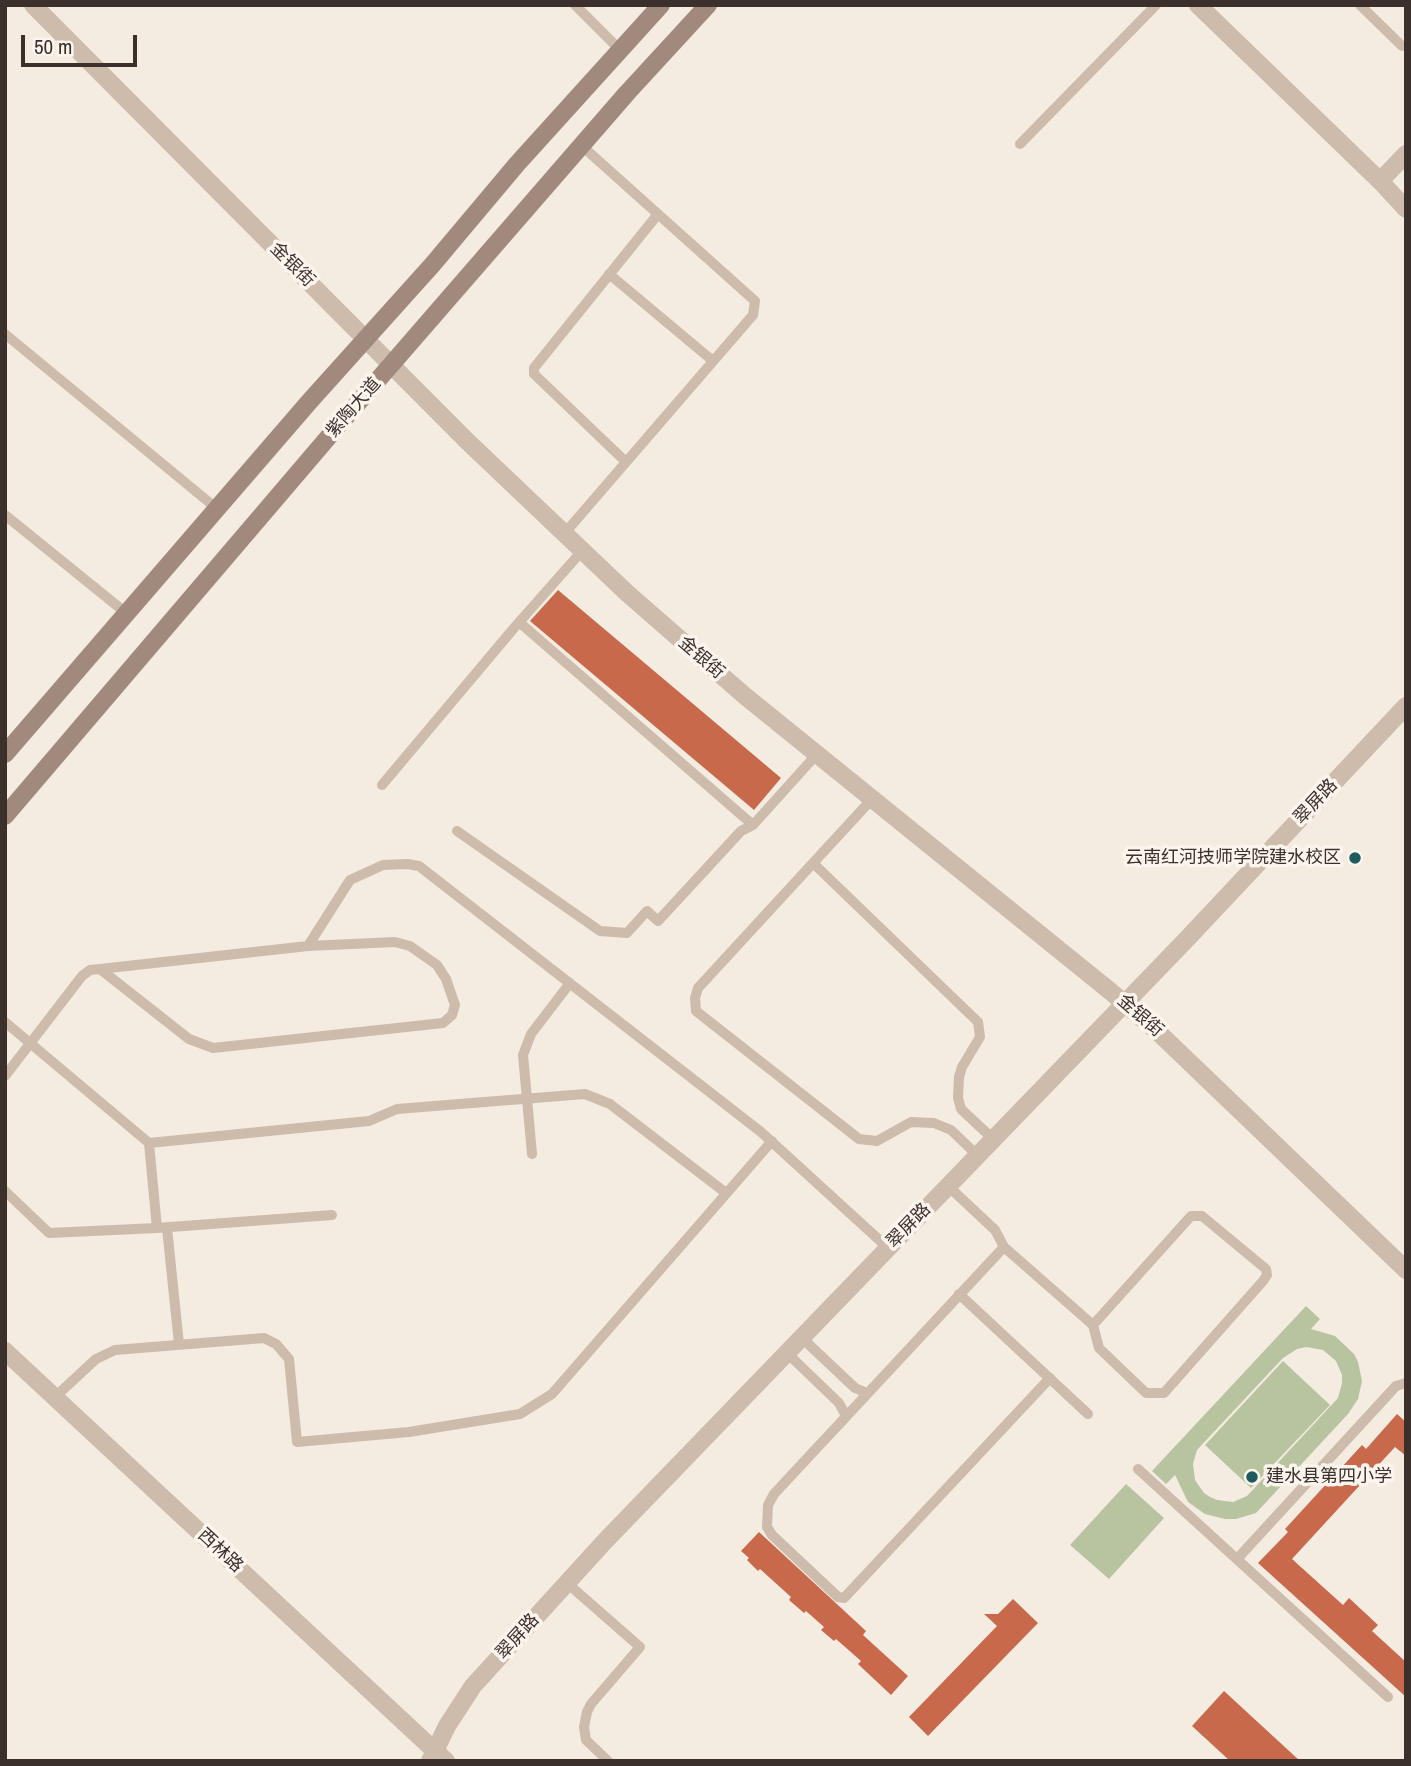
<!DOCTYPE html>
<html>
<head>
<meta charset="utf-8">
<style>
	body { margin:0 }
	#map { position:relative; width:1411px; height:1766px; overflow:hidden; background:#f4ebe1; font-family:"Archivo Narrow",sans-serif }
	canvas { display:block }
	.frame { position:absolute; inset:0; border:7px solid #3b302b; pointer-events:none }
	.scale { position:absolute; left:21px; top:35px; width:116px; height:32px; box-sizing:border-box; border:4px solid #3b302b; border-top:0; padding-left:9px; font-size:21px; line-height:24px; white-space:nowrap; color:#3b302b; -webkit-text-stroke:5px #fbf5ee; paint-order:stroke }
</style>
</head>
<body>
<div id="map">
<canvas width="1411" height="1766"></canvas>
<div class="frame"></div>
<div class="scale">50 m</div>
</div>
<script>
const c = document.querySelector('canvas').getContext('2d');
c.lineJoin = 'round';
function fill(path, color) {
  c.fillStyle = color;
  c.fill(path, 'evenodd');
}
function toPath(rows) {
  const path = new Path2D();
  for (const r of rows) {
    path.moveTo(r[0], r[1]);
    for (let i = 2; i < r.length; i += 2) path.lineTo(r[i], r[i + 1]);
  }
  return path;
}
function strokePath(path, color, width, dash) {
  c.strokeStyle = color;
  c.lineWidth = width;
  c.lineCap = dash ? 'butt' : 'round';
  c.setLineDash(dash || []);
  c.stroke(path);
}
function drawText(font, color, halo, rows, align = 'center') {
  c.font = font + ' "Archivo Narrow","Noto Sans SC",sans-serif';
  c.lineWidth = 7;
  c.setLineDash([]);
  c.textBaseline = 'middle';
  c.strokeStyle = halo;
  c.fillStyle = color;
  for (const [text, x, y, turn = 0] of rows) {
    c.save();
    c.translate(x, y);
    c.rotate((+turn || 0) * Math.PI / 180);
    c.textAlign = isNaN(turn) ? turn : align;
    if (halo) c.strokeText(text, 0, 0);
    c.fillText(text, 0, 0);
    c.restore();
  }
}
fill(toPath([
	[1306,1306,1320,1319,1311,1329,1335,1336,1354,1354,1358,1362,1362,1381,1358,1399,1348,1414,1256,1513,1236,1519,1225,1519,1205,1514,1188,1502,1175,1475,1166,1484,1152,1471],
	[1306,1347,1323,1350,1336,1361,1342,1375,1342,1383,1338,1398,1247,1496,1233,1502,1217,1500,1210,1497,1204,1493,1195,1480,1193,1464,1197,1450,1283,1358,1297,1349],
	[1283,1361,1330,1405,1251,1488,1205,1445],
	[1126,1484,1164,1518,1109,1579,1070,1545]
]), '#b8c4a0');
fill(toPath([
	[558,590,781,778,754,810,530,621],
	[1397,1414,1406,1422,1406,1456,1395,1447,1292,1559,1343,1605,1349,1598,1378,1625,1372,1631,1406,1662,1406,1697,1258,1563,1288,1532,1285,1529,1362,1445,1366,1449],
	[759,1532,866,1631,863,1635,908,1676,891,1695,858,1664,861,1661,836,1639,834,1641,821,1630,824,1627,806,1611,804,1613,789,1600,791,1597,760,1569,758,1571,747,1560,749,1558,741,1551],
	[1013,1599,1038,1623,928,1736,909,1717,997,1626,984,1614,998,1614],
	[1224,1691,1300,1761,1230,1761,1192,1726]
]), '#c8694b');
strokePath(toPath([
	[575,5,620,50],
	[1360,5,1402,46],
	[1020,144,1156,5],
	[609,274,713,361],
	[5,334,216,508],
	[626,462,534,374,534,368,658,214],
	[5,515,126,613],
	[564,534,753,315,755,301,582,146],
	[519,622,753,825],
	[382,785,514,628,582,551],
	[872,799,698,988,695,998,696,1011,859,1139,877,1141,911,1122,934,1123,951,1130,977,1155],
	[457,831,600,931,627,933,647,911,658,921,741,831,753,825,817,754],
	[813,863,978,1022,980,1037,962,1067,959,1077,958,1098,961,1109,993,1139],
	[308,946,350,880,383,865,407,864,419,866,761,1132,888,1248],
	[5,1022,149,1143,157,1228],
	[5,1076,82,976,90,970,100,969,308,946,395,942,410,946,437,965,446,979,455,1005,452,1015,443,1023,213,1048,189,1039,100,969],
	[149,1143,369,1121,397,1109,585,1094,610,1104,726,1193],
	[532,1154,523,1055,531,1034,570,983],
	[948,1186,995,1230,1004,1247,1093,1325,1099,1348,1146,1393,1164,1393,1263,1281,1267,1275,1266,1269,1202,1216,1191,1216,1093,1325],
	[5,1191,49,1233,157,1228,332,1215],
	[167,1228,179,1344],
	[1004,1247,774,1494,768,1505,767,1527,772,1535,838,1597,844,1598,1050,1378],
	[959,1294,1088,1414],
	[801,1337,855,1388,867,1393],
	[787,1353,839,1403,846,1416],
	[55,1397,96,1359,115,1350,264,1338,276,1344,289,1359,297,1442,409,1432,520,1414,552,1394,772,1141],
	[1138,1469,1388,1697],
	[1237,1559,1396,1386,1406,1383],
	[567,1583,640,1647,591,1704,587,1712,584,1727,586,1740,608,1761]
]), '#cdbbac', 10);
strokePath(toPath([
	[1198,5,1380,181,1406,209],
	[1380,181,1406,154],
	[435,1751,446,1761]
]), '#cdbbac', 18);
strokePath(toPath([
	[33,5,467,441,627,593,745,696,1110,991,1159,1033,1406,1270],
	[5,1351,435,1751],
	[430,1761,447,1726,473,1686,606,1540,1184,942,1406,706]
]), '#cdbbac', 18);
strokePath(toPath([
	[5,754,309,402,433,264,517,164,661,5],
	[5,816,337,427,627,93,708,5]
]), '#a18a7d', 18);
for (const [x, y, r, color] of [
	[1355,858,7,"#1f5a5e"],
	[1252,1477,7,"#1f5a5e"]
]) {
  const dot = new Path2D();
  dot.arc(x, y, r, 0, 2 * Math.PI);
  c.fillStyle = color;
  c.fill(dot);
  strokePath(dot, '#fbf5ee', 2.5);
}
drawText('18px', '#3b302b', '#fbf5ee', [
	["金银街",292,265,45],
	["紫陶大道",354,408,-49],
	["金银街",701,658,41],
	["翠屏路",1316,802,-47],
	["金银街",1140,1016,41],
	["翠屏路",909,1226,-46],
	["西林路",220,1551,43],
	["翠屏路",518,1637,-48]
]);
drawText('18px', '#3b302b', '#fbf5ee', [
	["云南红河技师学院建水校区",1341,858],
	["建水县第四小学",1266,1477,"left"]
], 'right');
</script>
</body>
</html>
